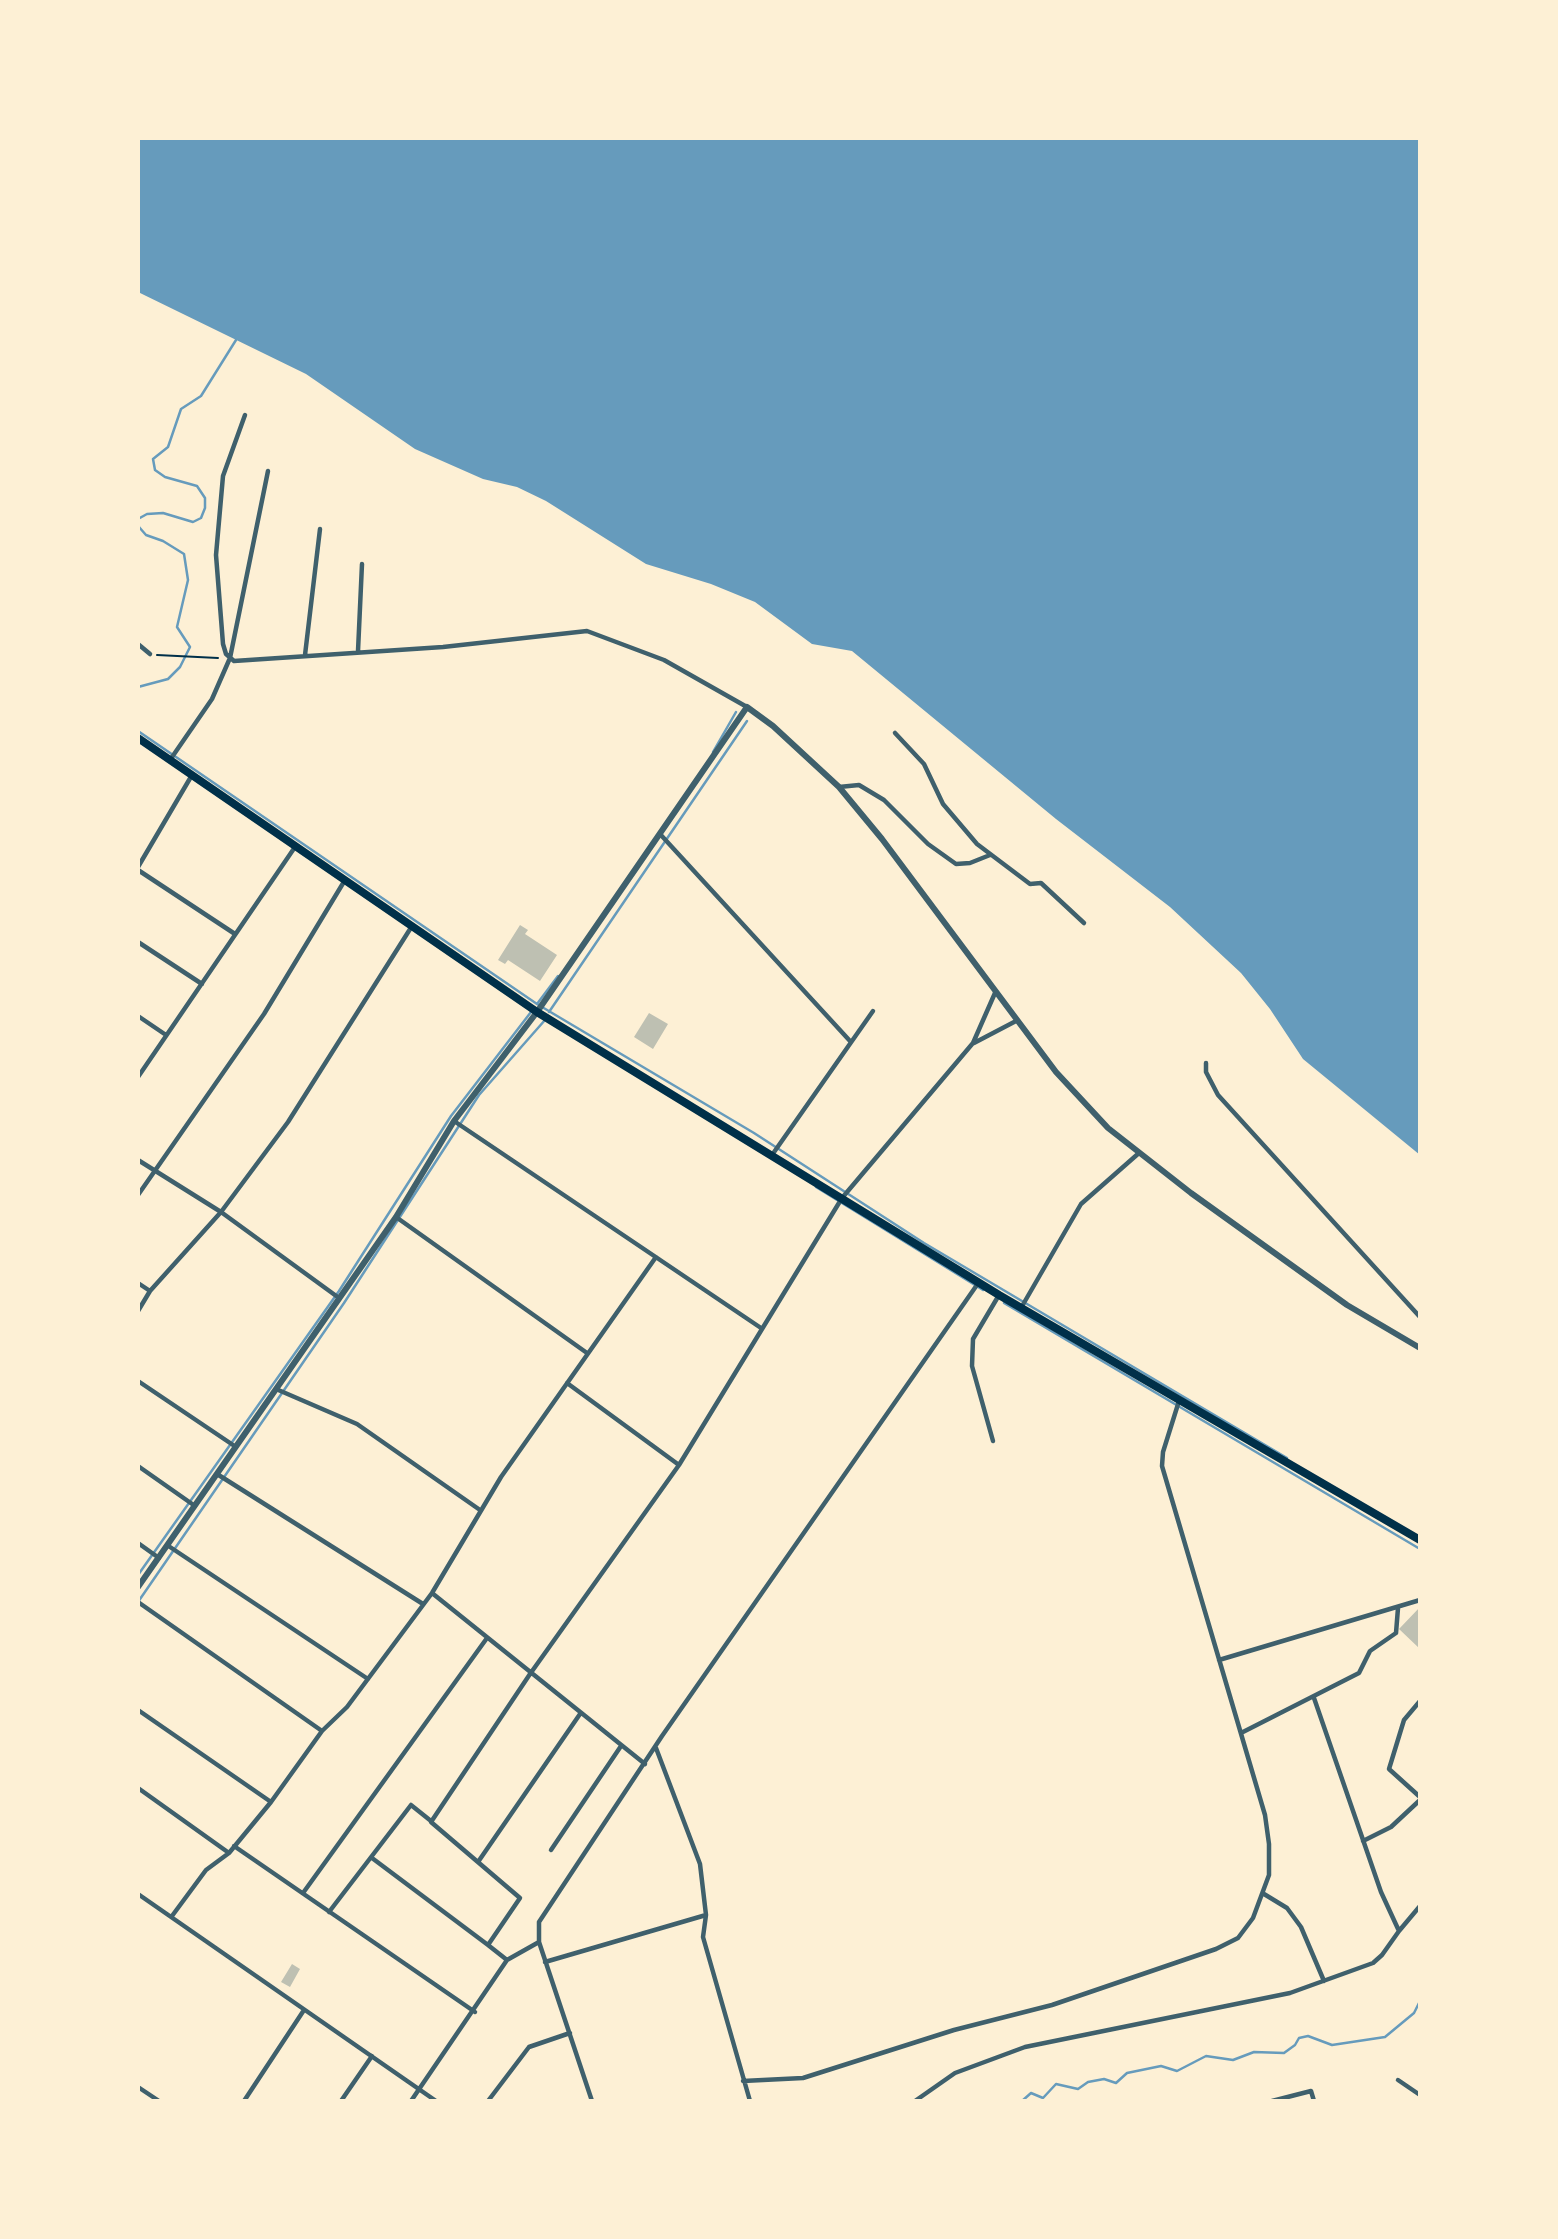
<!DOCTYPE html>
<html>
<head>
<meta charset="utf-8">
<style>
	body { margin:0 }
	#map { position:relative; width:1558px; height:2239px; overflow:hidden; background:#fdf0d5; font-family:"IBM Plex Serif",serif }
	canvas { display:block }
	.frame { position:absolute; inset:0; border:140px solid #fdf0d5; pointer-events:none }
</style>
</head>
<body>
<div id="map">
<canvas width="1558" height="2239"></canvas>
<div class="frame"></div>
</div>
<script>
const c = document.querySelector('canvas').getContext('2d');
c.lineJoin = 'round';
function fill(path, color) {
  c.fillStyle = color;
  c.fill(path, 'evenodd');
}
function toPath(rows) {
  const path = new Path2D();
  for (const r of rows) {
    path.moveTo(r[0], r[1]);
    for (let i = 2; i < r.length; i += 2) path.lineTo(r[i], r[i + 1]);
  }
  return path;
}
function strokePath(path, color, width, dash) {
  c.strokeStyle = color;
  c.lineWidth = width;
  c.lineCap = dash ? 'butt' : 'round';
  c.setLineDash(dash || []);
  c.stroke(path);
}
fill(toPath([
	[138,138,1420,138,1420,1155,1303,1059,1270,1009,1241,973,1170,907,1056,819,852,651,812,644,755,602,711,584,646,564,546,501,517,487,483,479,415,449,306,374,138,292]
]), '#669bbc');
strokePath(toPath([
	[138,519,147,514,163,513,193,522,201,518,205,508,205,498,197,486,165,477,155,470,153,459,168,447,181,409,201,396,236,340],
	[138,687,168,679,180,667,190,647,177,627,188,580,184,554,163,541,146,535,139,527,138,521],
	[138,731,537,1004,754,1133,924,1243,1287,1458],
	[713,752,736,712],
	[537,1004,558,976],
	[549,1012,747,721],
	[816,1187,983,1290],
	[1004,1303,1420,1549],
	[138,1575,339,1291,451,1116,531,1012],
	[138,1602,344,1303,479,1095,545,1020],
	[1022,2101,1031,2093,1043,2098,1056,2084,1078,2089,1088,2082,1104,2079,1116,2083,1127,2073,1161,2066,1177,2071,1206,2056,1233,2060,1254,2052,1284,2053,1295,2045,1299,2038,1308,2036,1332,2045,1385,2037,1414,2013,1420,2001]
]), '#669bbc', 2.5);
fill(toPath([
	[520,925,528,930,525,934,557,955,540,981,508,960,505,964,498,960],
	[649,1013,668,1024,653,1049,634,1037],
	[1420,1607,1420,1649,1399,1629],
	[292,1964,300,1969,290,1987,281,1982]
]), '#bec0b2');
strokePath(toPath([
	[157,655,218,658]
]), '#003049', 2);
strokePath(toPath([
	[245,415,223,476,216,555,223,644,226,654,234,661,443,647,587,631,664,660,747,707],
	[138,644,150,654],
	[358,651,362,564],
	[305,655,320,529],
	[895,733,924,764,943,804,977,844,1030,884,1041,883,1084,923],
	[170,760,212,699,230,658,268,471],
	[839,787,859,785,884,800,928,844,956,864,970,863,990,855],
	[660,834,850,1041],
	[138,867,192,775],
	[138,870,235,934],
	[138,942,202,984],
	[138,1016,166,1035],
	[974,1043,1016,1021],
	[1206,1063,1206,1072,1218,1095,1420,1317],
	[138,1077,295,847],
	[454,1121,761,1328],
	[772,1155,873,1011],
	[138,1160,221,1212,339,1298],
	[138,1195,264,1014,345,880],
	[396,1217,587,1353],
	[138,1283,150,1291],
	[1021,1308,1081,1204,1139,1153],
	[138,1311,150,1291,221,1212,288,1122,412,926],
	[138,1381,236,1447],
	[567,1383,679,1465],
	[276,1389,357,1424,480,1510],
	[993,1441,972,1366,973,1339,999,1295],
	[138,1466,195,1506],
	[217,1474,423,1604],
	[138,1543,159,1558],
	[167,1545,368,1679],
	[432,1593,645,1764],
	[138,1602,322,1731],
	[1219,1660,1420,1600],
	[1420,1701,1404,1720,1389,1769,1420,1797],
	[138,1710,271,1802],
	[1241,1733,1359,1673,1370,1651,1396,1633,1398,1608],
	[656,1748,700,1864,706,1915,703,1937,750,2101],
	[138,1788,229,1853],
	[1363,1841,1391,1827,1420,1800],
	[234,1846,475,2012],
	[551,1850,621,1746],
	[372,1858,488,1945],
	[478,1862,580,1714],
	[303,1893,487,1638],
	[138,1894,436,2101],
	[1264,1894,1287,1908,1301,1927,1324,1981],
	[329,1912,411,1805,431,1821],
	[172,1916,206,1870,229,1853,271,1802,322,1731,347,1707,432,1593,501,1477,656,1257],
	[1399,1931,1420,1906],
	[507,1960,488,1945,520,1898,431,1822,530,1674,679,1465,842,1198,973,1043,995,993],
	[545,1962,706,1915],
	[1398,2080,1420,2095],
	[743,2081,803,2078,954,2030,1052,2005,1216,1949,1238,1938,1253,1918,1269,1875,1269,1844,1265,1815,1162,1466,1163,1452,1179,1401],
	[138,2087,159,2101],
	[244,2101,304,2010],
	[341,2101,372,2056],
	[411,2101,507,1960,539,1942],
	[488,2101,529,2047,570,2033],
	[592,2101,539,1942,539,1922,662,1736,979,1282],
	[915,2101,955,2073,1025,2047,1290,1993,1373,1963,1382,1955,1399,1931,1381,1892,1314,1698],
	[1272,2101,1311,2091,1314,2101]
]), '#3f606c', 4.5);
strokePath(toPath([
	[138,1587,396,1217,454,1121,537,1012,747,707,773,726,839,787,882,839,1056,1072,1108,1128,1191,1193,1347,1305,1420,1348]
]), '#3f606c', 6);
strokePath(toPath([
	[138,738,537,1012,999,1295,1420,1540]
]), '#003049', 8);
</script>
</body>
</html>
